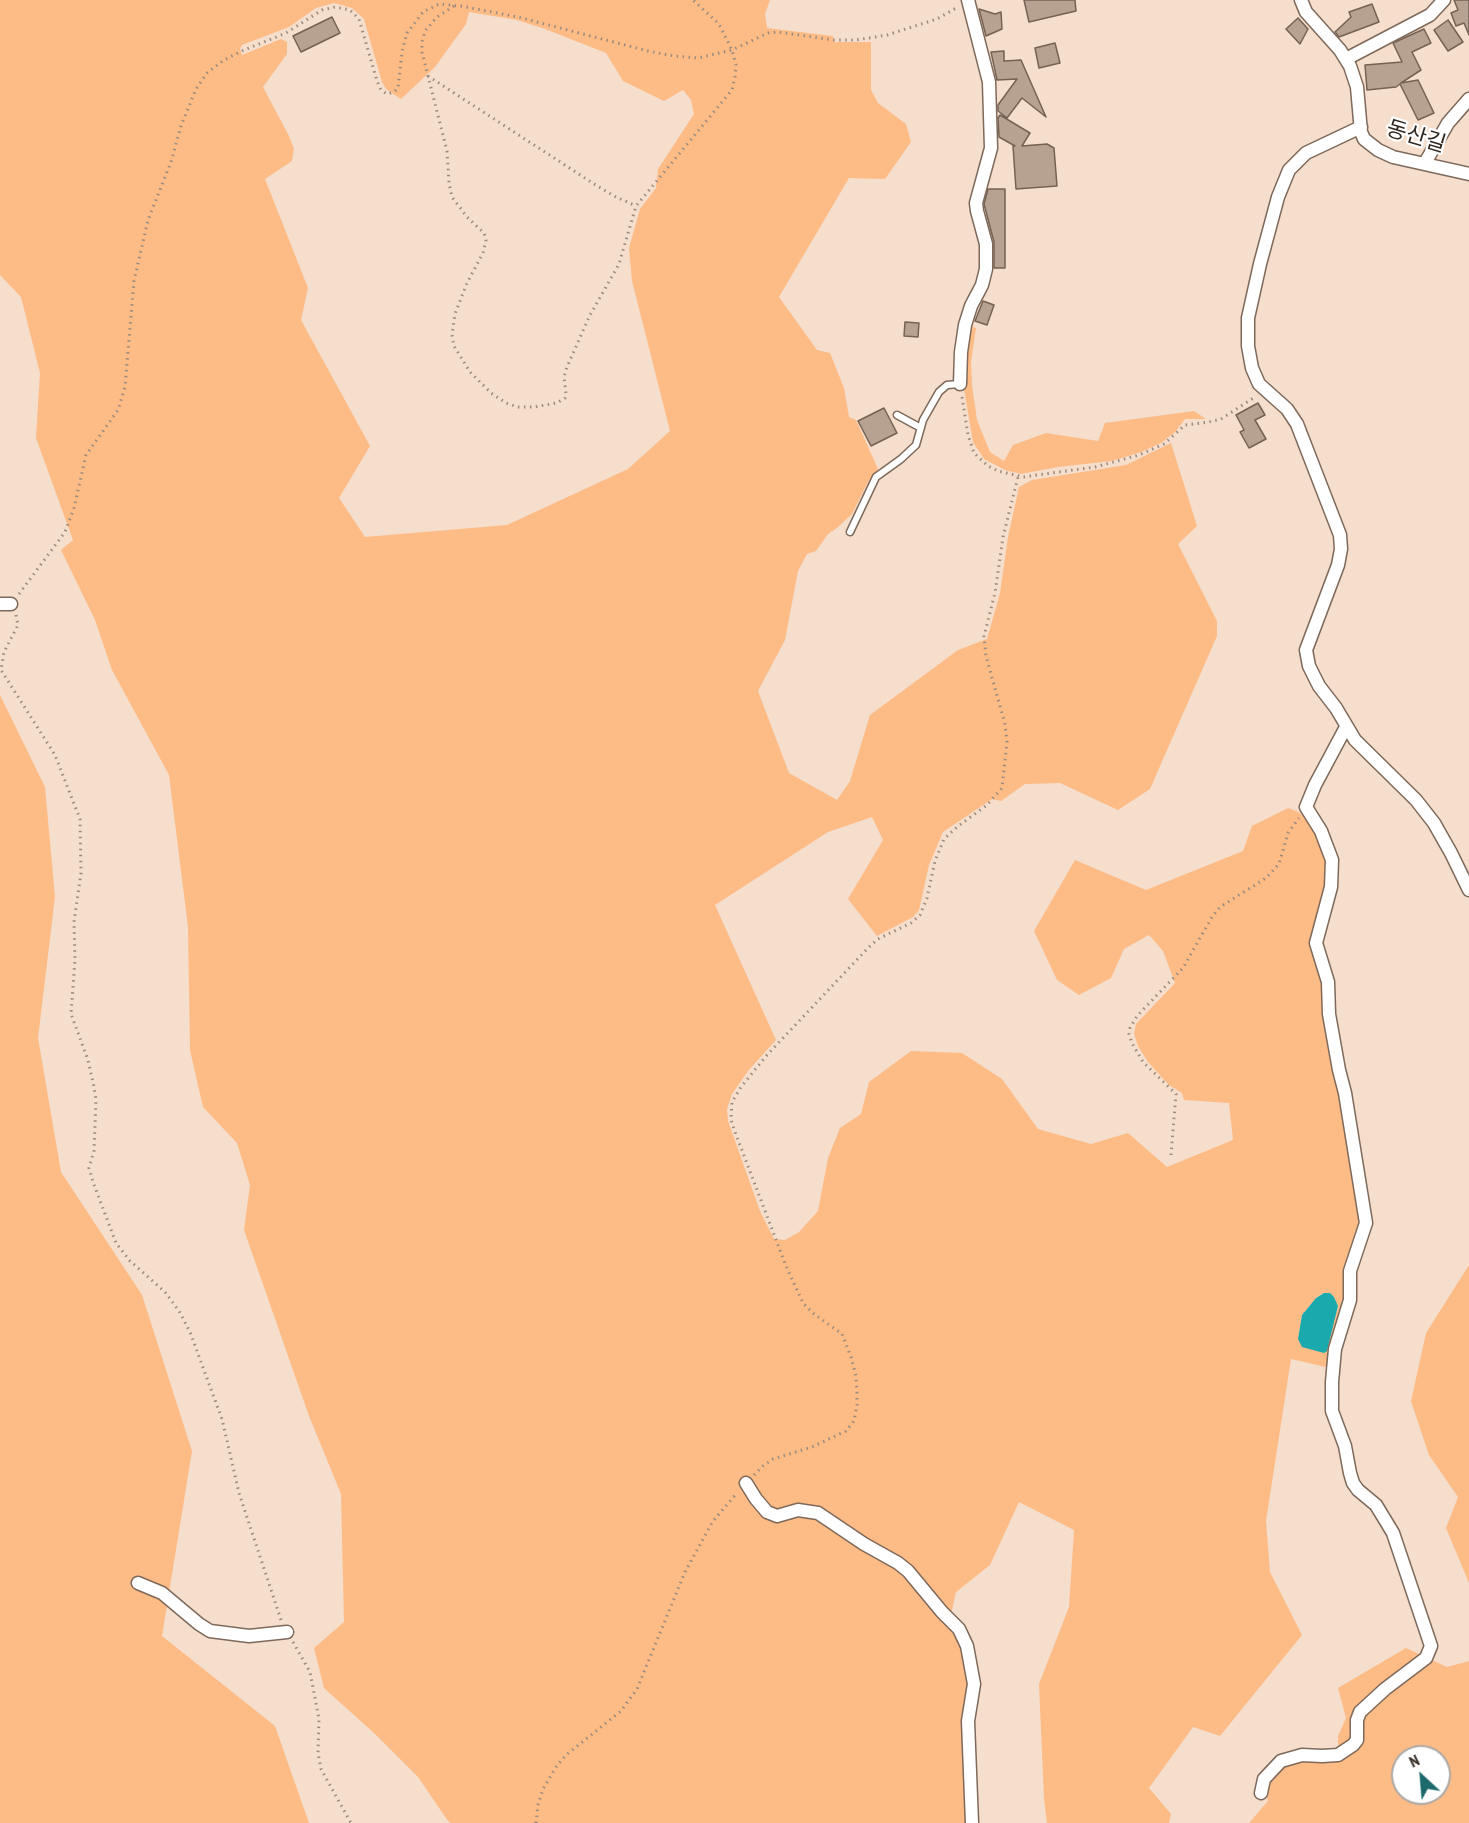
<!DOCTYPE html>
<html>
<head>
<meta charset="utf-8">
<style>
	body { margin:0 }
	#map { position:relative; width:1469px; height:1823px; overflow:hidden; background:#f5decc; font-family:"PT Sans Narrow",sans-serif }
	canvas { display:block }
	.north { position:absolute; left:1391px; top:1745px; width:60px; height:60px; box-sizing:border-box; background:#fff; border:2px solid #aca9a6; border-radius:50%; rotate:334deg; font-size:16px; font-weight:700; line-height:24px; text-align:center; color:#2f2720 }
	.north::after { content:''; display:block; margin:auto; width:21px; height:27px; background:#1d6a6d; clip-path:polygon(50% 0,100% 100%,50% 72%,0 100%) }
</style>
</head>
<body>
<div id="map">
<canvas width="1469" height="1823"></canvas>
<div class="north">N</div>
</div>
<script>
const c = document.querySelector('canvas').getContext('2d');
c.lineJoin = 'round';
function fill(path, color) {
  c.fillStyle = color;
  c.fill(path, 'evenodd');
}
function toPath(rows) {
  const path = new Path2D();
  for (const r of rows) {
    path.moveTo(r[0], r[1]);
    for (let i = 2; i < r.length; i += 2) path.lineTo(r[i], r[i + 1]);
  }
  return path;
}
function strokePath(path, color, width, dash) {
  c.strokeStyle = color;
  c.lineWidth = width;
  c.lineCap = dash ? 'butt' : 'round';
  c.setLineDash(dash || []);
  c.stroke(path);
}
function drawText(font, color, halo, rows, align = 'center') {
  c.font = font + ' "PT Sans Narrow","Noto Sans KR",sans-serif';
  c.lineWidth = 4.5;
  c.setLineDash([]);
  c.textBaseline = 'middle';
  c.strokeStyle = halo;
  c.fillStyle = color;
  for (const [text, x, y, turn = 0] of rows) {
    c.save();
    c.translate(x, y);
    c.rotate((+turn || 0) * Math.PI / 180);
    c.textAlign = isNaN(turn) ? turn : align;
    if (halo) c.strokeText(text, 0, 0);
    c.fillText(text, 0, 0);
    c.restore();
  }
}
fill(toPath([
	[0,0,770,0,765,14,767,28,833,36,834,42,871,42,871,90,878,103,906,124,911,142,885,179,849,178,779,297,817,350,830,353,844,388,849,417,856,420,878,469,868,482,852,514,837,528,828,534,816,551,807,554,798,571,785,640,758,691,789,773,837,800,850,781,870,715,958,650,987,639,1000,593,1008,537,1019,487,1032,480,1126,465,1171,443,1197,526,1178,544,1217,621,1217,636,1150,789,1118,810,1060,783,1025,784,1001,801,992,799,943,832,929,865,919,910,913,917,877,936,848,899,883,840,872,817,828,832,715,905,776,1040,748,1071,732,1094,727,1109,728,1121,760,1211,774,1239,785,1240,799,1232,818,1211,828,1158,840,1128,861,1114,869,1082,911,1051,962,1053,1002,1079,1038,1129,1091,1144,1128,1133,1167,1167,1233,1140,1229,1103,1184,1100,1182,1093,1169,1085,1148,1062,1138,1046,1134,1034,1136,1024,1175,983,1163,951,1149,935,1124,949,1111,978,1079,995,1057,980,1034,931,1075,860,1146,890,1243,851,1252,826,1288,808,1298,812,1307,819,1325,851,1329,879,1314,934,1324,983,1337,1083,1362,1218,1348,1293,1330,1368,1291,1359,1266,1521,1270,1572,1302,1635,1220,1736,1193,1727,1149,1788,1171,1814,1169,1823,1047,1823,1044,1798,1039,1684,1069,1607,1074,1530,1019,1502,990,1565,956,1592,949,1624,960,1638,970,1680,969,1823,451,1823,448,1821,418,1777,374,1733,324,1688,314,1648,344,1622,341,1494,309,1416,244,1230,250,1185,237,1143,203,1107,190,1050,188,927,169,775,112,670,95,620,61,550,73,540,36,438,40,373,21,297,0,275],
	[334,3,352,8,364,19,382,82,386,89,401,99,435,67,466,24,469,12,517,20,545,29,606,53,623,81,664,101,683,90,691,100,694,114,658,169,656,188,640,209,629,248,632,281,670,431,628,469,507,525,365,537,339,498,370,446,301,320,308,288,265,179,292,161,294,149,289,136,263,87,287,54,287,42,281,39,242,55,240,49,242,45,289,27,316,8],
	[1323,1293,1329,1293,1334,1297,1338,1307,1333,1323,1298,1339,1302,1315,1316,1298],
	[969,326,976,328,971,362,972,385,977,420,990,452,1004,461,1013,445,1046,433,1098,441,1105,423,1194,411,1206,419,1185,419,1175,432,1161,443,1141,452,1112,461,1058,467,1021,474,1005,470,984,459,973,442,963,383],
	[0,695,45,787,55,897,38,1038,61,1172,142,1295,192,1451,162,1636,275,1726,309,1823,0,1823],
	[1469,1265,1469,1583,1446,1528,1458,1497,1429,1455,1411,1401,1426,1333],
	[1406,1648,1447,1667,1469,1661,1469,1823,1249,1823,1268,1801,1264,1790,1277,1768,1338,1749,1338,1736,1346,1718,1338,1688],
	[1403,1757,1439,1757,1439,1793,1403,1793]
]), '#fdbb86');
fill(toPath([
	[1324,1293,1330,1293,1334,1297,1338,1306,1327,1351,1324,1353,1302,1347,1298,1339,1302,1315,1316,1298]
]), '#1aaaae');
const building = toPath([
	[1024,0,1075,0,1076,11,1029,22,1024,0],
	[1454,0,1469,0,1469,35,1464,23,1456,26,1451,13,1458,10,1454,0],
	[1372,4,1379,22,1339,37,1335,32,1351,17,1349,12,1372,4],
	[979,9,995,14,1001,12,1002,29,986,36,979,9],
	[332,17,340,33,301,52,293,36,332,17],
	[1298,18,1308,29,1300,44,1286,29,1298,18],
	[1448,20,1463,42,1448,51,1434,30,1448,20],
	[1424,29,1431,43,1412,52,1421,70,1401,83,1418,80,1434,113,1418,120,1400,84,1396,87,1367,90,1365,65,1402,62,1393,43,1424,29],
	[1055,43,1060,63,1039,68,1035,48,1055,43],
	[1004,51,1004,61,1021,60,1046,117,1022,98,1007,118,998,111,998,105,1017,79,997,80,991,52,1004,51],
	[1000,115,1030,133,1022,146,1047,144,1054,148,1057,186,1016,189,1013,146,1015,146,999,137,998,118,1000,115],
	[988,189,1005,189,1005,268,994,268,994,242,984,204,988,189],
	[983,301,994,305,987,325,975,321,983,301],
	[905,322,919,323,918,337,904,336,905,322],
	[1258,403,1265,415,1255,420,1266,439,1249,448,1240,432,1244,430,1236,415,1258,403],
	[884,408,897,433,871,446,858,421,884,408]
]);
fill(building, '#b7a190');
strokePath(building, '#766252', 1.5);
const service = toPath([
	[897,415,921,428],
	[850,532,876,477,901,459,916,445,923,420,939,392,947,385,960,384]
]);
const minor = toPath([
	[1301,0,1306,12,1340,50,1350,66,1357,87,1361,132,1364,139,1378,150,1393,157,1469,174],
	[1346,59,1430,15,1444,0],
	[1361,127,1306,153,1289,170,1278,197,1260,264,1248,318,1248,346,1252,368,1259,384,1287,409,1297,424,1340,535,1341,549,1338,565,1306,650,1309,666,1319,686,1336,708,1355,740,1416,800,1434,823,1451,853,1469,890],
	[1425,163,1448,123,1469,99],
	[960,384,961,352,965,325,971,306,982,285,986,269,986,244,977,211,976,203,991,148,989,82,968,0],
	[0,604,11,604],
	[746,1483,756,1499,767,1512,777,1516,798,1510,818,1513,864,1544,898,1563,908,1571,942,1612,959,1629,967,1646,974,1684,968,1721,972,1823],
	[138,1583,162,1593,199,1624,210,1631,249,1636,287,1632],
	[1261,1793,1264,1779,1281,1761,1302,1755,1322,1756,1338,1755,1353,1745,1357,1740,1357,1720,1360,1712,1385,1689,1426,1658,1431,1646,1393,1533,1376,1505,1358,1490,1353,1483,1350,1473,1345,1446,1332,1411,1332,1382,1335,1349,1350,1300,1350,1271,1366,1223,1345,1093,1339,1070,1329,1014,1328,982,1316,943,1331,887,1332,860,1321,831,1306,807,1315,785,1346,727]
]);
strokePath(service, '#7e695a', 9);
strokePath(minor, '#7e695a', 15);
strokePath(toPath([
	[454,6,437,17,425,31,422,42,422,52,447,151,449,183,452,197,467,217,484,233,486,240,483,253,467,283,455,314,452,335,454,346,470,372,491,393,506,403,518,407,534,407,557,403,565,398,566,394,564,377,567,367,589,317,619,264,636,206,732,90,735,77,736,65,732,50,719,24,693,0],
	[428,76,591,182,614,196,636,206],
	[962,397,968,435,974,453,988,466,998,471,1023,477,1095,467,1139,455,1164,444,1185,425,1209,422,1221,419,1255,397],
	[19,594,65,532,74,508,86,455,118,410,125,387,134,281,148,220,171,162,181,126,196,89,207,73,224,60,244,50,286,33,322,10,335,7,350,10,359,19,377,81,381,90,387,94,394,92,398,88,402,52,407,33,423,12,439,4,461,6,518,17,648,51,674,56,698,58,732,50,768,33,778,32,834,40,856,40,887,35,937,19,956,8],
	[16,615,18,625,4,652,1,670,55,755,80,819,81,873,74,922,75,959,71,1014,88,1060,94,1087,96,1100,94,1151,89,1168,93,1182,116,1243,130,1261,165,1292,179,1311,190,1332,222,1419,239,1493,281,1620],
	[1171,1155,1176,1094,1143,1062,1132,1043,1129,1034,1130,1028,1137,1016,1183,968,1212,917,1220,907,1266,878,1279,864,1288,833,1299,818],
	[754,1475,763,1466,773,1459,812,1447,846,1431,854,1421,857,1405,857,1394,856,1376,851,1357,842,1334,814,1314,803,1303,786,1266,735,1132,731,1120,732,1102,741,1087,767,1055,869,947,878,939,911,923,920,915,927,898,935,861,944,839,957,827,987,805,1002,788,1007,742,1005,724,986,656,984,636,995,593,1003,537,1018,477],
	[293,1642,310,1672,319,1719,318,1753,321,1769,351,1823],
	[536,1823,538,1805,543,1789,556,1767,566,1755,621,1711,637,1689,685,1572,713,1521,737,1493]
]), '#9b8b7e', 3, [1.5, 4.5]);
strokePath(service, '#fff', 6);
strokePath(minor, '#fff', 12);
drawText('22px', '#2f2720', '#fff', [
	["동산길",1416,137,17]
]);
</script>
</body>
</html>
